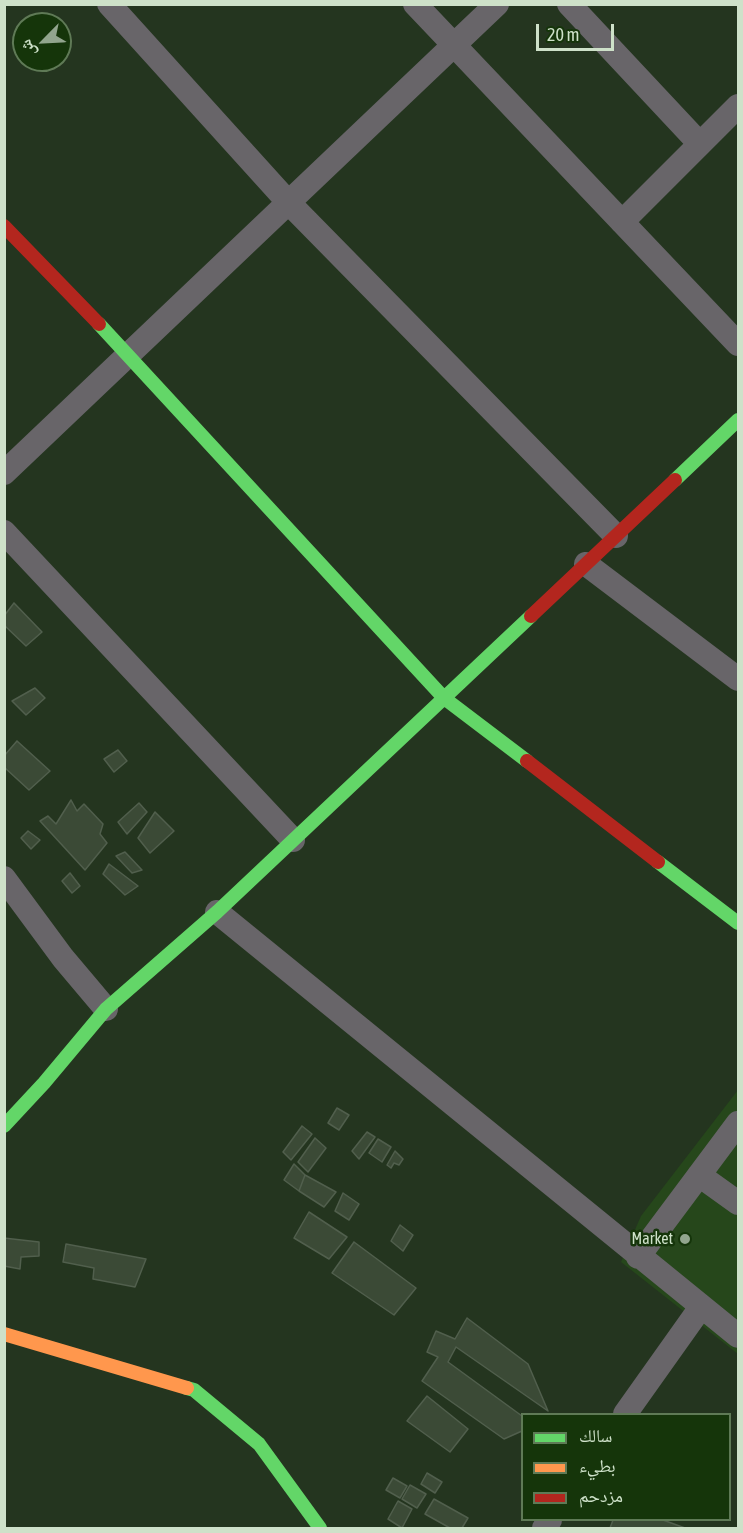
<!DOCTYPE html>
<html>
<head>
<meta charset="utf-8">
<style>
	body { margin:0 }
	#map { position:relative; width:743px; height:1533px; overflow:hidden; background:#24351f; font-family:"Asap Condensed","Noto Naskh Arabic",sans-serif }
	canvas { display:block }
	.frame { position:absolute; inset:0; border:6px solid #cee1c9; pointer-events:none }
	.legend { position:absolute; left:521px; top:1413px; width:210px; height:108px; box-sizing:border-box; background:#15350a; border:2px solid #5f7a56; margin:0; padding:8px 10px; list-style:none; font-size:18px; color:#cee1c9 }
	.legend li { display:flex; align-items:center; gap:12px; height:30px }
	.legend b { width:30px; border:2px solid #5f7a56 }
	.north { position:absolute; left:12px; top:12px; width:60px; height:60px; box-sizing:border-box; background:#15350a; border:2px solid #5f7a56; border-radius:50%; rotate:246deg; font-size:16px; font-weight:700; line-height:24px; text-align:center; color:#cee1c9 }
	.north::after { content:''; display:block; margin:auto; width:21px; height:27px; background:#92a58e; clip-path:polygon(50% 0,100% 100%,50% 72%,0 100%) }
	.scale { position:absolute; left:536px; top:24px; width:78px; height:27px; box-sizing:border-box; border:3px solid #cee1c9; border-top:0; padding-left:8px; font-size:18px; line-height:21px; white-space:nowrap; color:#cee1c9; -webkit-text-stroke:4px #15350a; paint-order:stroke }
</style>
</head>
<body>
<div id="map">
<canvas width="743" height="1533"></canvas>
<div class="frame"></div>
<ul class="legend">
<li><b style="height:8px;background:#63d668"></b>سالك</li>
<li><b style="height:8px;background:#ff974d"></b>بطيء</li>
<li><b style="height:8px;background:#b3261e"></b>مزدحم</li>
</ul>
<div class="north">ش</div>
<div class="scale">20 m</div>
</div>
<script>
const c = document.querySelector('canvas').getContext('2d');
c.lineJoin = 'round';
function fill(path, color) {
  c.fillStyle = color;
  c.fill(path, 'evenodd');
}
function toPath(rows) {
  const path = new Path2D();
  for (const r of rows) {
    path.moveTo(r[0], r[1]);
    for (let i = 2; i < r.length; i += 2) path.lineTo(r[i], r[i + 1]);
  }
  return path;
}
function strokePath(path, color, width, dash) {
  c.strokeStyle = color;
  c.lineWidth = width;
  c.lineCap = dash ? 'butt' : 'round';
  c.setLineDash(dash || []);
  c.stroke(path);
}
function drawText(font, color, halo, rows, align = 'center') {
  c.font = font + ' "Asap Condensed",sans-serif';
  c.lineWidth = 5;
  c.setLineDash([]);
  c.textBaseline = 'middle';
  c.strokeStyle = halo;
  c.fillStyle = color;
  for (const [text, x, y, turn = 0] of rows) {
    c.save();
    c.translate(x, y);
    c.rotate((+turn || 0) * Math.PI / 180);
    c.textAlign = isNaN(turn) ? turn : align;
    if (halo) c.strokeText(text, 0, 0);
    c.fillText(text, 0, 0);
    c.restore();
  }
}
fill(toPath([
	[738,1090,738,1354,621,1262,641,1216]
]), '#26471b');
const building = toPath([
	[14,603,42,632,26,646,4,625,4,616,14,603],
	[35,688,45,698,26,715,12,701,35,688],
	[17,741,50,771,29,790,4,767,4,756,17,741],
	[118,750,127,761,114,772,104,759,118,750],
	[71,800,77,811,84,804,103,824,100,834,107,843,85,870,40,821,48,816,56,824,71,800],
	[139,803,147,812,127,834,118,822,139,803],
	[155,812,174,831,150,853,138,838,155,812],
	[28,831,40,840,31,849,21,838,28,831],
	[125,852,142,870,132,873,116,856,125,852],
	[109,864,138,886,125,895,103,874,109,864],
	[70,873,80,886,72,893,62,881,70,873],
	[337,1108,349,1115,339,1130,328,1123,337,1108],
	[302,1126,312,1134,291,1160,283,1152,302,1126],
	[367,1132,375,1137,359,1159,352,1151,367,1132],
	[315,1138,326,1148,308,1172,298,1162,315,1138],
	[378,1139,391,1147,382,1162,369,1153,378,1139],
	[395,1151,403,1159,399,1165,394,1163,391,1168,387,1165,395,1151],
	[294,1164,305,1175,299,1191,284,1180,294,1164],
	[305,1175,336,1192,324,1207,299,1191,305,1175],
	[343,1193,359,1204,349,1220,335,1211,343,1193],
	[309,1212,347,1237,329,1259,294,1238,309,1212],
	[400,1225,413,1235,403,1251,391,1241,400,1225],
	[4,1238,39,1242,39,1256,21,1257,20,1269,4,1266,4,1238],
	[354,1242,416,1288,394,1315,332,1273,354,1242],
	[66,1244,146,1259,135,1287,93,1279,94,1268,63,1262,66,1244],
	[467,1318,528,1364,548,1411,456,1347,448,1362,522,1416,522,1431,504,1439,422,1381,438,1357,427,1352,436,1331,455,1339,467,1318],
	[427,1396,468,1429,450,1452,407,1421,427,1396],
	[427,1473,442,1482,435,1493,421,1484,427,1473],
	[393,1478,407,1486,400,1498,386,1490,393,1478],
	[410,1485,426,1494,417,1508,402,1499,410,1485],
	[434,1499,468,1518,462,1528,450,1528,425,1514,434,1499],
	[398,1501,412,1509,402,1528,388,1519,398,1501],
	[613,1520,663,1520,685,1528,610,1528,613,1520]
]);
fill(building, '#3b4a36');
strokePath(building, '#515f4d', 1.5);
strokePath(toPath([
	[109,4,289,203,616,536],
	[415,4,738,344],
	[569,4,700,144],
	[622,222,738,106],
	[4,473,497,4],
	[4,532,293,840],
	[586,564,738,679],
	[4,878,63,958,106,1009],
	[217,912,738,1336],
	[699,1175,738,1203],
	[638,1257,738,1123],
	[625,1414,701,1307],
	[544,1528,550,1520]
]), '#686569', 24);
strokePath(toPath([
	[99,324,444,698,527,761],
	[675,480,738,420],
	[658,862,738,923],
	[4,1126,44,1083,106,1009,217,912,531,616],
	[187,1388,194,1390,259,1444,320,1528]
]), '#63d668', 14);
strokePath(toPath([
	[4,1334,187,1388]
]), '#ff974d', 14);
strokePath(toPath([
	[4,226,99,324],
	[531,616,675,480],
	[527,761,658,862]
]), '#b3261e', 14);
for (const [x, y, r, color] of [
	[685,1239,6,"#92a58e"]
]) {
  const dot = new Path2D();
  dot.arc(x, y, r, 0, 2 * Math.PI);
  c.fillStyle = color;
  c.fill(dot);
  strokePath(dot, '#15350a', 2);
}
drawText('16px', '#cee1c9', '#15350a', [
	["Market",673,1239]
], 'right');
</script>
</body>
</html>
